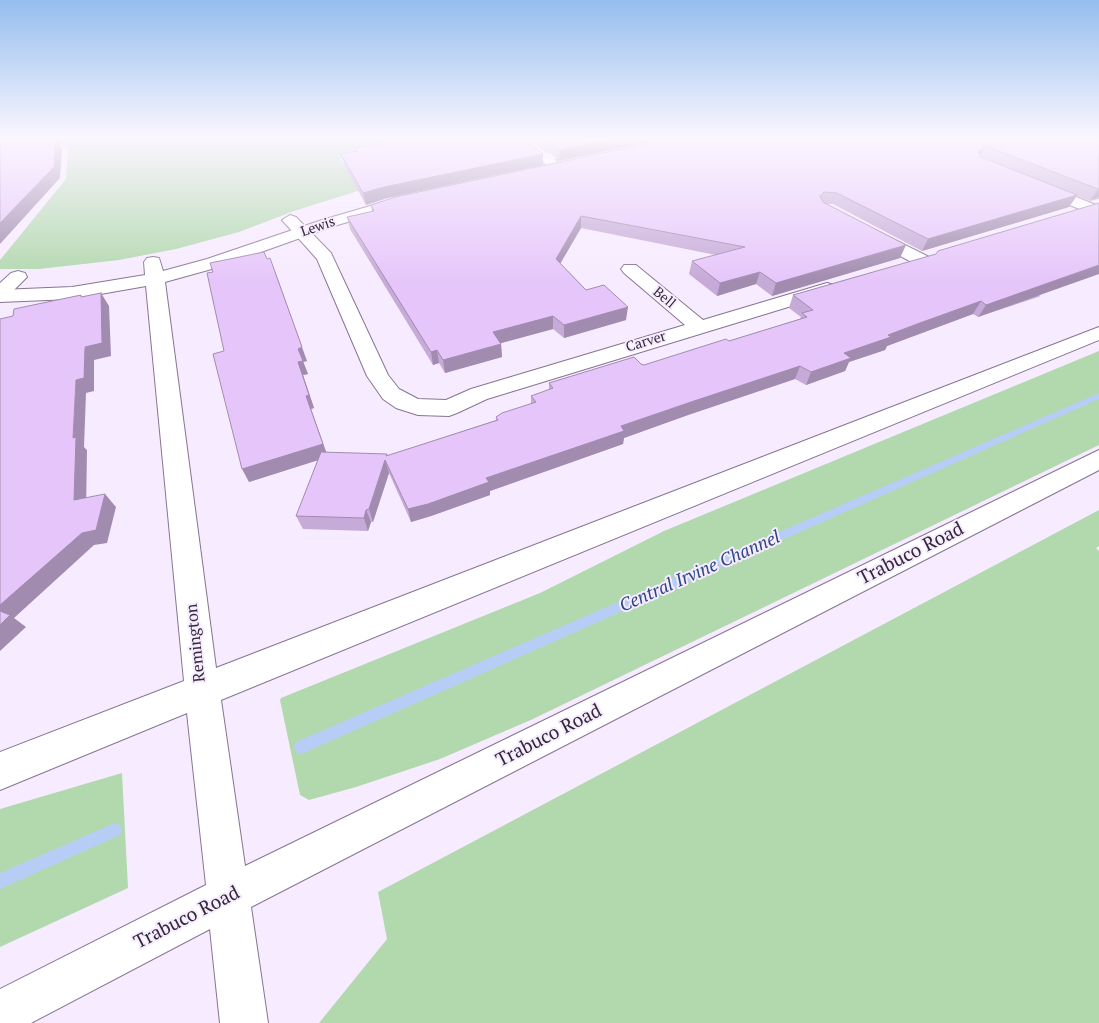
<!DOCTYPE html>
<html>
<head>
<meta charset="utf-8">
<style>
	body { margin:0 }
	canvas { display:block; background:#f7ebff }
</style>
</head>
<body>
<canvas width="1099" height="1023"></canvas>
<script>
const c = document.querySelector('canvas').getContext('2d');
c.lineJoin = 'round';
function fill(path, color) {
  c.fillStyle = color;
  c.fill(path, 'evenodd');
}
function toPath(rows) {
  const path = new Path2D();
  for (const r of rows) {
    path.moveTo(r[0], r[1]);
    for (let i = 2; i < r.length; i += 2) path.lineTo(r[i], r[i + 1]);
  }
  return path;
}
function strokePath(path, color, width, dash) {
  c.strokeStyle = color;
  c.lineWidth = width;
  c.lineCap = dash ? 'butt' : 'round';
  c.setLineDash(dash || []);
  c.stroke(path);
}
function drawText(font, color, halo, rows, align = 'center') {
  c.font = font + ' "PT Serif",serif';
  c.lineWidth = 4;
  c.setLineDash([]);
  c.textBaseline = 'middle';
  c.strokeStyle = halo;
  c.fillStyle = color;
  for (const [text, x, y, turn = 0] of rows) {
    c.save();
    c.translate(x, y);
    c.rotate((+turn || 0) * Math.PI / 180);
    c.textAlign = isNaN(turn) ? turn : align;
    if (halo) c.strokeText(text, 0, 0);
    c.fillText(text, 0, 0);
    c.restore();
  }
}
fill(toPath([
	[40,138,420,138,427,143,340,159,361,190,294,211,239,232,176,249,119,260,39,269,0,269,0,260,66,179,68,149],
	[1099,351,1099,445,533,719,440,759,356,787,309,800,300,795,280,700,281,698,540,593,664,531],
	[1099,510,1099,546,1096,548,1099,551,1099,1023,319,1023,387,939,378,892],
	[122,773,128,888,0,947,0,809]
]), '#b2d8ae');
fill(toPath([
	[1099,393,1099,399,306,752,301,754,296,752,294,747,296,742,1099,393],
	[115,823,120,825,122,830,120,835,0,889,0,873,115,823]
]), '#b8cdf6');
const street = toPath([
	[515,138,529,138,566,169,559,173,554,172,515,138],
	[1039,182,1096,205,1098,208,1090,213,1084,211,1034,190,1031,187,1034,184,1039,182],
	[290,215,296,217,331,253,388,375,399,389,418,399,446,400,471,389,685,325,624,273,621,269,624,265,636,265,703,320,827,283,834,285,836,289,834,293,487,399,457,413,449,416,418,415,396,408,383,399,367,376,317,259,282,220,290,215],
	[871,228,929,257,932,261,929,265,923,266,917,265,865,237,863,233,865,229,871,228],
	[18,271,25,273,27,277,7,297,0,299,0,283,11,273,18,271]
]);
const secondary = toPath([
	[621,138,648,138,642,142,506,169,499,165,506,161,621,138],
	[408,195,416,200,413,203,334,226,219,267,165,282,216,668,1099,327,1099,340,221,700,245,866,1099,450,1099,470,251,907,268,1023,220,1023,210,929,31,1023,0,1023,0,989,206,885,187,713,0,790,0,752,184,681,146,286,72,299,0,302,0,290,72,287,145,275,144,262,147,258,153,257,159,258,163,271,207,259,322,220,408,195]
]);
strokePath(street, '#877592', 2);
strokePath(secondary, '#877592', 2);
fill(street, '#fff');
fill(secondary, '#fff');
fill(toPath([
	[532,138,667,138,559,161],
	[674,138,1099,138,1099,199,1090,201,1077,196,1069,207,922,251,833,204,828,204,900,258,772,296,756,284,717,296,689,274,692,261,716,255,581,228,560,263,586,290,626,320,564,338,553,329,501,343,502,357,445,373,439,363,433,365,350,229,347,217,372,212,371,205],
	[355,148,543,154,543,165,387,198,366,205,344,165,341,154,356,151],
	[936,254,1041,296,978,317,973,314,887,346,885,350,849,362,845,371,806,385,795,379,688,415,624,438,623,444,490,491,490,495,431,516,411,522,389,473,373,522,371,522,368,531,303,529,296,516,318,460,249,482,213,354,307,361,303,362,308,374,303,375,314,408,311,409,326,453,387,456,496,420,496,417,531,404,531,396,549,390,549,383,641,364,644,365,729,341,800,319,801,317,789,308,793,295]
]), '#c6aad7');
fill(toPath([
	[56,138,62,149,60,178,0,244,0,223],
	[617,138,667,138,559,161,560,150],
	[986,146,980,157,978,152],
	[543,154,543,165,387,198,366,205,363,193,384,187],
	[1098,189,1099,189,1099,197,1090,201],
	[1077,195,1069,207,922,251,928,239],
	[581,216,581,228,556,271,556,259],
	[906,245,900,258,772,296,776,283],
	[270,258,307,361,303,362,298,349],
	[1099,265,1099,274,978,317,986,305],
	[760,272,756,284,717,296,720,283],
	[101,293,109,306,111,356,94,360,94,391,86,393,84,447,87,450,86,513,74,500,73,438,76,380],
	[981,301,973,314,887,346,885,350,849,362,845,371,806,385,811,372,844,353,888,335],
	[628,307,626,320,564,338,564,325],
	[553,316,553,329,494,345,493,332],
	[501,344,502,357,445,373,443,360],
	[437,350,439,363,433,365,431,352],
	[303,361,308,374,303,375,314,408,311,409,328,457,249,482,242,469,306,396,298,362],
	[800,366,795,379,688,415,624,438,623,444,490,491,490,495,431,516,411,522,408,509,621,426,691,402],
	[385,460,389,473,373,522,369,509],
	[105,494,116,507,107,543,94,545,14,618,26,627,0,651,0,605],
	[366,510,371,522,368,531,364,518]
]), '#a18baf');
const building = toPath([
	[0,138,56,138,54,167,0,223,0,138],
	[412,138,524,138,543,154,384,187,363,193,341,154,357,151,355,148,412,138],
	[545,138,617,138,560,150,545,138],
	[674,138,1099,138,1099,189,1098,189,986,146,978,152,981,157,1077,195,928,239,837,193,824,192,820,196,823,202,906,245,776,283,760,272,720,283,692,261,745,247,581,216,556,259,586,290,604,285,628,307,564,325,553,316,493,332,501,344,443,360,437,350,431,352,347,217,374,211,371,205,395,197,674,138],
	[1099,203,1099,265,986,305,981,301,917,324,888,335,891,337,844,353,851,358,811,372,800,366,691,402,621,426,624,431,486,478,489,482,428,504,408,509,385,460,369,509,366,510,364,518,296,516,321,452,387,454,386,456,498,420,496,417,502,413,536,402,531,396,553,388,549,383,634,357,641,364,644,365,726,339,729,341,807,317,802,313,813,310,793,295,936,254,938,251,1099,203],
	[264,252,267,259,270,258,302,347,298,349,303,361,298,362,309,395,306,396,323,444,242,469,213,354,224,351,207,273,213,272,210,263,264,252],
	[101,293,102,343,85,347,84,378,76,380,73,438,76,437,74,500,105,494,96,530,82,533,0,605,0,319,13,316,14,309,81,295,81,297,101,293],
	[0,611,10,615,0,625,0,611]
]);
fill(building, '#e6c6fa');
strokePath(building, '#a18baf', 1);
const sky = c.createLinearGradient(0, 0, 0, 281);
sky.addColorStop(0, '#95beee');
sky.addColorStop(0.49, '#fbf6ff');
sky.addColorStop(1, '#fbf6ff00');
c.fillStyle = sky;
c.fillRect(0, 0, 1099, 281);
drawText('14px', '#312a36', '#f7ebff', [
	["Lewis",318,227,-19],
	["Bell",664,298,40],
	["Carver",646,342,-17]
]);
drawText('16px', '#312a36', '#f7ebff', [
	["Remington",196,643,-96]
]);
drawText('italic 18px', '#2a4683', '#f7ebff', [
	["Central Irvine Channel",700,572,-24]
]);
drawText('19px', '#312a36', '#f7ebff', [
	["Trabuco Road",911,554,-27],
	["Trabuco Road",549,736,-27],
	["Trabuco Road",187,918,-27]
]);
</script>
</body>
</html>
